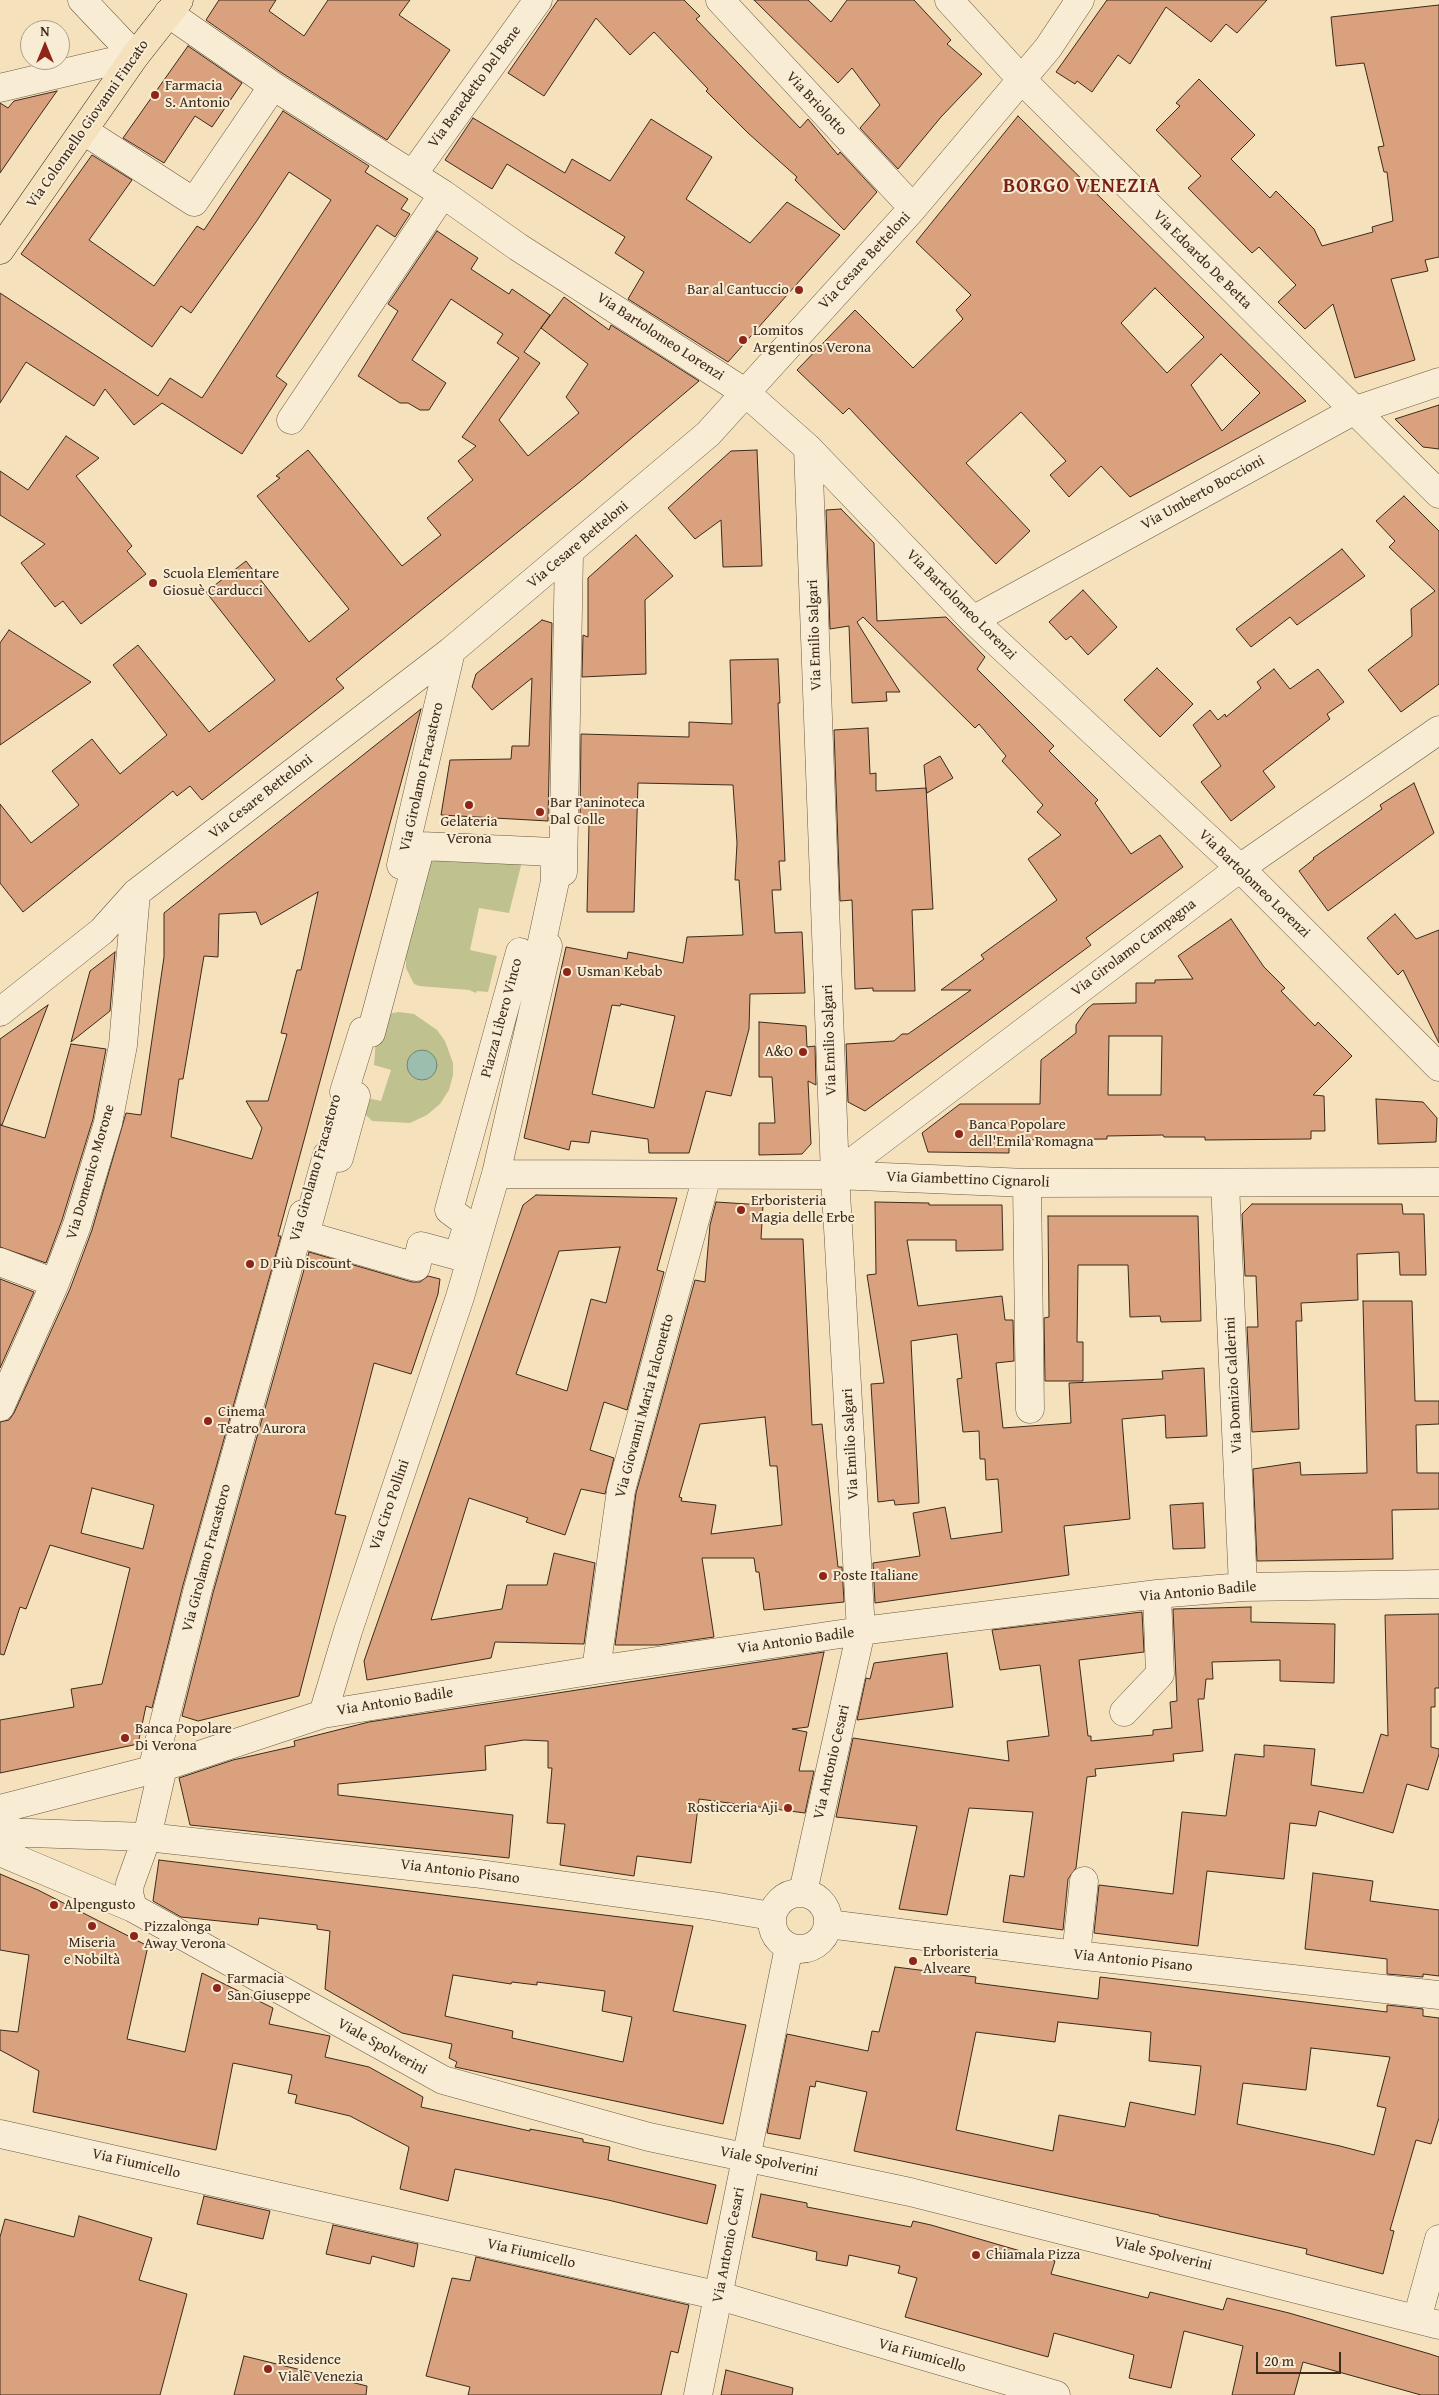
<!DOCTYPE html>
<html>
<head>
<meta charset="utf-8">
<style>
	body { margin:0 }
	#map { position:relative; width:1439px; height:2395px; overflow:hidden; background:#f5e2bd; font-family:"Gentium Book Plus",serif }
	canvas { display:block }
	.north { position:absolute; left:20px; top:20px; width:50px; height:50px; box-sizing:border-box; background:#f8ecd4; border:1px solid #ad9e8a; border-radius:50%; rotate:0deg; font-size:14px; font-weight:700; line-height:20px; text-align:center; color:#3c2a1a }
	.north::after { content:''; display:block; margin:auto; width:18px; height:22px; background:#8f2418; clip-path:polygon(50% 0,100% 100%,50% 72%,0 100%) }
	.scale { position:absolute; left:1256px; top:2352px; width:85px; height:22px; box-sizing:border-box; border:2px solid #3c2a1a; border-top:0; padding-left:6px; font-size:15px; line-height:18px; white-space:nowrap; color:#3c2a1a; -webkit-text-stroke:4px #f8ecd4; paint-order:stroke }
</style>
</head>
<body>
<div id="map">
<canvas width="1439" height="2395"></canvas>
<div class="north">N</div>
<div class="scale">20 m</div>
</div>
<script>
const c = document.querySelector('canvas').getContext('2d');
c.lineJoin = 'round';
function fill(path, color) {
  c.fillStyle = color;
  c.fill(path, 'evenodd');
}
function toPath(rows) {
  const path = new Path2D();
  for (const r of rows) {
    if (r.length === 3) {
      path.moveTo(r[0] + r[2], r[1]);
      path.arc(r[0], r[1], r[2], 0, 2 * Math.PI);
      continue;
    }
    path.moveTo(r[0], r[1]);
    for (let i = 2; i < r.length; i += 2) path.lineTo(r[i], r[i + 1]);
  }
  return path;
}
function strokePath(path, color, width, dash) {
  c.strokeStyle = color;
  c.lineWidth = width;
  c.lineCap = dash ? 'butt' : 'round';
  c.setLineDash(dash || []);
  c.stroke(path);
}
function drawText(font, color, halo, rows, align = 'center') {
  c.font = font + ' "Gentium Book Plus",serif';
  c.lineWidth = 4;
  c.setLineDash([]);
  c.textBaseline = 'middle';
  c.strokeStyle = halo;
  c.fillStyle = color;
  for (const [text, x, y, turn = 0] of rows) {
    c.save();
    c.translate(x, y);
    c.rotate((+turn || 0) * Math.PI / 180);
    c.textAlign = isNaN(turn) ? turn : align;
    if (halo) c.strokeText(text, 0, 0);
    c.fillText(text, 0, 0);
    c.restore();
  }
}
fill(toPath([
	[524,854,509,913,479,908,470,950,497,956,488,992,477,991,476,993,469,990,419,986,414,984,406,968,406,958,408,939,422,901,421,886,430,863,439,858],
	[399,1012,414,1014,437,1030,445,1041,453,1063,453,1075,449,1090,440,1104,427,1115,410,1123,372,1121,364,1113,363,1097,381,1101,391,1070,374,1065,376,1038,386,1014]
]), '#bfc28f');
const water = toPath([
	[422,1065,15]
]);
fill(water, '#9cbeaf');
strokePath(water, '#768373', 1);
const building = toPath([
	[219,0,276,0,269,11,304,36,328,0,410,0,399,15,450,50,387,140,282,73,206,20,219,0],
	[558,0,684,0,700,16,696,19,800,128,808,119,838,155,840,152,877,192,844,230,795,180,797,177,748,133,706,91,708,89,654,32,630,55,596,18,544,96,508,73,558,0],
	[754,0,808,0,831,22,847,0,914,0,951,40,947,44,982,74,941,117,898,169,860,128,880,105,852,68,838,83,754,0],
	[1107,0,1267,0,1237,33,1226,24,1211,42,1166,7,1130,64,1118,55,1092,92,1077,81,1075,84,1056,72,1107,0],
	[1439,5,1439,257,1425,260,1428,271,1391,279,1415,360,1355,378,1333,304,1305,329,1278,302,1296,285,1259,247,1252,253,1188,188,1201,176,1156,130,1180,106,1176,103,1199,79,1255,135,1231,159,1270,198,1276,191,1314,229,1322,246,1373,232,1372,227,1393,221,1387,172,1384,172,1378,147,1384,146,1364,63,1336,66,1331,17,1439,5],
	[188,46,242,83,212,127,195,116,164,163,123,138,188,46],
	[57,91,33,125,0,173,0,103,8,108,14,101,57,91],
	[283,111,369,166,365,172,408,199,401,209,410,214,395,237,377,225,276,376,287,384,242,454,162,403,134,425,105,389,94,406,26,362,0,403,0,293,158,396,170,378,202,398,331,200,289,172,256,222,191,313,181,306,152,347,21,254,92,155,132,180,89,240,154,286,197,226,204,230,283,111],
	[1018,116,1306,401,1130,497,1101,466,1069,497,1050,475,1066,461,1021,412,966,463,1030,531,996,564,849,408,843,414,797,370,855,310,913,368,963,319,956,310,971,295,916,242,1018,116],
	[1155,288,1204,337,1167,373,1121,323,1155,288],
	[1221,354,1260,393,1222,431,1191,385,1221,354],
	[473,118,565,173,572,159,610,181,651,119,712,157,686,199,750,243,787,202,840,235,728,362,628,299,644,272,615,253,625,237,507,164,492,189,445,160,473,118],
	[437,231,478,258,471,269,509,294,512,289,550,315,524,352,540,363,499,420,528,456,579,413,566,397,588,364,541,328,564,297,609,330,611,325,699,381,581,481,336,679,344,688,202,800,190,786,177,796,173,791,23,912,0,883,0,804,31,843,79,805,52,771,92,739,120,774,167,735,113,665,138,645,209,732,275,680,206,592,246,561,309,642,349,609,257,496,280,478,276,476,308,450,402,566,441,535,427,518,473,480,458,461,476,446,462,437,519,358,497,343,503,334,451,299,412,360,446,383,429,410,420,410,408,403,400,403,358,376,398,311,388,304,437,231],
	[1439,405,1439,449,1423,447,1395,419,1439,405],
	[66,436,99,458,76,476,132,546,127,551,146,574,81,624,63,601,55,607,21,563,45,544,0,515,0,471,28,490,66,436],
	[757,450,762,566,723,567,721,520,695,539,668,508,731,451,757,450],
	[1404,496,1439,531,1439,684,1401,712,1368,670,1412,636,1411,609,1435,591,1389,547,1395,541,1376,521,1404,496],
	[841,509,874,543,877,621,946,617,985,657,977,669,1054,746,1049,751,1098,800,1095,803,1131,854,1160,835,1183,867,1086,938,1091,945,865,1111,848,1102,846,1044,894,1041,902,1034,908,1034,971,990,941,990,984,959,981,955,1057,900,1028,859,1061,835,1037,812,1043,805,1002,761,1006,756,979,724,975,728,863,617,857,622,900,692,886,692,887,701,852,703,849,626,830,629,826,510,841,509],
	[636,535,673,576,645,600,646,674,582,677,583,635,588,637,588,578,636,535],
	[1342,549,1365,576,1297,625,1290,617,1251,647,1236,629,1342,549],
	[1083,590,1117,627,1088,655,1071,636,1066,640,1049,622,1083,590],
	[542,620,552,623,548,821,441,815,450,760,511,759,512,746,529,746,532,678,492,710,472,687,476,674,542,620],
	[9,630,91,682,0,745,0,643,9,630],
	[778,659,780,703,778,703,785,861,779,861,781,890,772,890,775,933,802,932,805,993,750,994,749,1029,731,1096,706,1091,689,1153,649,1153,648,1139,591,1131,589,1143,571,1141,569,1150,524,1138,566,947,627,959,628,952,683,963,687,937,743,935,739,880,735,880,737,843,733,785,638,783,634,912,587,912,589,823,580,823,581,734,689,737,689,722,732,724,730,660,778,659],
	[621,1004,675,1016,654,1108,592,1094,612,1005,620,1006,621,1004],
	[1157,668,1193,704,1160,737,1124,700,1157,668],
	[1274,669,1290,689,1318,669,1344,702,1327,714,1330,719,1263,771,1275,787,1231,821,1201,782,1221,766,1193,725,1210,710,1218,720,1225,714,1226,717,1261,688,1257,682,1274,669],
	[421,709,278,1236,281,1236,183,1585,152,1708,146,1706,138,1744,0,1773,0,1720,74,1707,71,1689,102,1684,130,1568,50,1545,26,1609,20,1607,4,1655,0,1654,0,1422,9,1420,14,1413,70,1289,92,1230,126,1113,141,1115,164,957,164,913,421,709],
	[318,892,301,970,297,970,281,1033,287,1034,268,1101,246,1101,262,1128,252,1159,171,1137,179,1079,183,1079,204,956,218,957,219,914,256,912,261,925,318,892],
	[92,1488,154,1505,143,1549,81,1533,92,1488],
	[868,728,870,774,876,773,876,791,926,788,924,765,940,756,953,778,927,793,926,788,933,909,912,910,915,991,873,991,873,988,855,989,852,900,840,901,834,730,868,728],
	[1414,783,1434,833,1328,911,1299,871,1314,859,1313,858,1382,809,1380,805,1414,783],
	[1395,914,1416,939,1439,930,1439,1043,1403,970,1398,975,1367,938,1395,914],
	[1231,919,1264,967,1285,988,1281,991,1315,1026,1318,1022,1352,1056,1313,1095,1324,1096,1325,1131,1311,1131,1311,1139,1205,1140,1205,1137,1164,1137,1163,1135,1107,1136,1107,1139,1009,1140,1009,1153,928,1152,922,1133,960,1104,1040,1104,1041,1060,1076,1033,1076,1025,1087,1009,1093,1004,1136,1003,1136,983,1155,983,1155,980,1193,979,1178,956,1231,919],
	[1109,1036,1162,1036,1161,1095,1108,1095,1109,1036],
	[115,952,110,1011,71,1042,90,971,115,952],
	[48,1005,2,1125,0,1124,0,1039,48,1005],
	[759,1022,806,1026,807,1047,815,1046,816,1085,808,1081,811,1144,802,1154,759,1155,759,1123,775,1123,772,1077,759,1077,759,1022],
	[71,1044,106,1049,93,1119,62,1220,46,1263,0,1247,0,1125,45,1138,71,1044],
	[1376,1099,1423,1102,1437,1118,1436,1142,1378,1144,1376,1099],
	[536,1195,677,1198,657,1270,664,1272,627,1410,604,1402,590,1450,614,1458,605,1494,581,1489,565,1535,526,1522,528,1518,469,1498,431,1620,502,1609,507,1585,547,1585,554,1553,595,1563,584,1644,495,1642,491,1658,367,1680,364,1661,523,1205,536,1195],
	[620,1247,606,1303,591,1299,567,1391,516,1374,559,1251,620,1247],
	[716,1202,763,1205,761,1239,803,1239,812,1425,822,1424,838,1567,842,1567,844,1602,764,1610,759,1572,756,1572,754,1558,702,1558,714,1637,658,1645,615,1645,636,1493,695,1280,705,1282,710,1225,716,1202],
	[765,1417,770,1466,777,1466,782,1525,711,1534,716,1505,681,1501,682,1498,679,1497,700,1424,765,1417],
	[875,1202,929,1203,929,1205,1002,1205,1003,1250,956,1251,956,1240,907,1240,918,1306,1002,1296,1005,1320,1013,1320,1014,1361,996,1363,1003,1428,1071,1423,1069,1383,1163,1379,1162,1371,1204,1368,1207,1436,1166,1438,1165,1415,1122,1419,1130,1519,1064,1526,1069,1575,875,1603,873,1563,920,1556,913,1513,945,1507,951,1539,1002,1532,998,1479,986,1480,985,1459,980,1459,979,1431,963,1432,957,1379,962,1378,957,1334,911,1341,919,1503,895,1505,894,1500,878,1502,871,1384,884,1383,867,1275,876,1274,875,1202],
	[1252,1204,1402,1204,1403,1214,1424,1214,1426,1275,1400,1275,1399,1252,1357,1254,1358,1300,1301,1303,1302,1321,1296,1321,1299,1429,1252,1432,1247,1327,1258,1327,1256,1276,1245,1276,1242,1214,1252,1204],
	[1048,1216,1198,1216,1201,1321,1161,1322,1160,1316,1130,1317,1128,1265,1078,1265,1077,1342,1083,1342,1083,1381,1045,1381,1044,1318,1049,1317,1048,1216],
	[309,1252,412,1282,420,1282,428,1276,440,1279,438,1294,411,1374,374,1363,335,1514,346,1516,299,1696,198,1721,182,1716,213,1593,309,1252],
	[0,1279,34,1292,0,1368,0,1279],
	[1363,1301,1412,1301,1415,1401,1439,1401,1439,1424,1416,1425,1417,1473,1439,1473,1439,1509,1392,1510,1393,1559,1257,1561,1253,1469,1300,1462,1301,1475,1367,1473,1363,1301],
	[1203,1503,1205,1548,1173,1549,1170,1505,1203,1503],
	[1251,1607,1251,1622,1335,1624,1334,1683,1280,1681,1280,1660,1212,1662,1213,1679,1206,1679,1204,1699,1198,1699,1203,1751,1173,1754,1174,1761,1095,1769,1096,1776,1087,1777,1076,1868,1068,1879,1063,1930,1003,1922,1010,1875,1024,1877,1033,1812,969,1808,947,1915,899,1909,917,1826,836,1817,853,1738,1009,1761,1007,1741,1049,1736,1040,1665,1000,1670,992,1630,1142,1612,1144,1652,1079,1660,1088,1736,1091,1736,1091,1741,1153,1735,1153,1730,1172,1728,1170,1702,1177,1701,1173,1609,1251,1607],
	[1439,1614,1439,1688,1435,1688,1435,1707,1431,1707,1431,1747,1439,1749,1439,1754,1428,1790,1407,1784,1393,1833,1319,1811,1316,1826,1290,1823,1284,1879,1207,1871,1198,1946,1094,1933,1099,1885,1173,1894,1182,1812,1226,1816,1235,1754,1264,1757,1264,1745,1315,1749,1311,1785,1363,1793,1381,1734,1388,1736,1385,1615,1439,1614],
	[824,1652,808,1727,792,1729,807,1732,799,1771,814,1771,805,1813,699,1799,691,1863,637,1856,634,1876,560,1865,565,1824,547,1823,552,1768,548,1768,548,1741,524,1740,485,1746,486,1770,338,1784,338,1795,513,1815,509,1858,190,1825,179,1778,233,1760,295,1746,294,1741,369,1722,824,1652],
	[947,1653,953,1707,857,1720,866,1678,870,1679,874,1663,947,1653],
	[159,1860,693,1926,673,2011,746,2025,723,2124,455,2067,457,2062,449,2058,452,2044,402,2033,325,1989,330,1931,317,1929,317,1925,259,1918,258,1925,181,1917,153,1901,159,1860],
	[453,1975,511,1984,512,1982,537,1985,537,1982,605,1991,602,2011,632,2017,623,2062,512,2038,513,2031,445,2016,453,1975],
	[1313,1873,1373,1881,1370,1901,1439,1910,1439,1976,1423,1974,1423,1977,1387,1974,1387,1959,1305,1949,1313,1873],
	[0,1874,38,1890,148,1946,127,2039,185,2052,202,1973,273,2008,269,2024,330,2036,325,2057,369,2067,423,2097,421,2107,530,2131,530,2129,583,2139,583,2142,610,2147,608,2160,716,2185,707,2224,608,2200,455,2169,448,2201,400,2189,409,2147,350,2116,295,2103,297,2095,288,2093,292,2075,233,2063,216,2150,33,2112,39,2071,0,2050,0,2030,18,2032,29,1955,0,1950,0,1874],
	[895,1967,976,1977,975,1983,1098,1999,1100,1977,1387,2012,1387,2005,1423,2009,1423,2016,1439,2018,1439,2118,1431,2144,1416,2140,1390,2230,1394,2231,1383,2274,1306,2254,1307,2249,1159,2216,1159,2215,854,2151,867,2092,816,2081,815,2087,810,2086,800,2139,767,2133,787,2034,868,2051,872,2031,879,2032,895,1967],
	[1058,2022,1151,2032,1149,2061,1201,2066,1195,2115,1130,2102,1125,2127,1059,2115,1053,2151,956,2130,976,2032,1055,2042,1058,2022],
	[1311,2048,1390,2057,1377,2106,1386,2108,1374,2155,1340,2146,1237,2124,1243,2083,1306,2090,1311,2048],
	[761,2194,807,2203,807,2207,911,2227,913,2221,931,2225,1055,2261,1051,2274,1148,2298,1150,2292,1223,2310,1227,2298,1289,2313,1430,2354,1439,2357,1439,2395,1421,2395,1303,2362,1294,2395,1232,2395,1243,2346,1184,2331,1171,2388,1129,2378,1134,2355,1054,2333,1048,2357,905,2317,917,2278,898,2273,900,2266,849,2255,847,2266,816,2260,817,2252,752,2237,761,2194],
	[204,2196,270,2211,263,2239,197,2224,204,2196],
	[79,2216,152,2238,139,2280,187,2294,160,2395,0,2395,0,2237,5,2219,74,2237,79,2216],
	[333,2225,418,2244,414,2267,372,2256,370,2264,326,2254,333,2225],
	[476,2257,689,2305,678,2353,671,2351,661,2395,468,2395,470,2387,426,2376,452,2278,470,2281,476,2257],
	[244,2356,367,2386,366,2395,234,2395,244,2356],
	[726,2370,793,2388,792,2395,721,2395,726,2370]
]);
fill(building, '#daa17f');
strokePath(building, '#3c2a1a', 1);
const minor = toPath([
	[720,0,913,208],
	[949,0,1022,80,1439,494],
	[168,13,273,86,443,194,518,247,746,393,808,448,973,620,1240,868,1439,1067],
	[0,88,135,56,82,0],
	[84,131,194,202,273,86],
	[413,174,538,0],
	[291,420,443,194],
	[973,620,1353,411,1439,382],
	[421,846,554,852,555,881,537,965,520,952,449,1210,468,1224,458,1256,421,1246,416,1267,305,1235,327,1155,339,1158,356,1096,344,1092,363,1031,371,1033,421,846],
	[401,865,451,651],
	[563,872,569,554],
	[0,1012,102,931,136,893,451,651,708,434,913,208,1048,48,1080,0],
	[496,1174,835,1175,1027,1183,1439,1182],
	[835,1175,1240,868,1439,730],
	[1027,1183,1030,1409],
	[1225,1183,1243,1587],
	[0,1262,55,1283],
	[0,1407,55,1283,77,1225,108,1123,123,1045,136,893],
	[596,1670,621,1490,707,1176],
	[1124,1712,1160,1674,1157,1594],
	[323,1714,348,1631,460,1297,496,1174,548,946],
	[152,1770,198,1589,303,1214],
	[0,1809,163,1767,323,1714,596,1670,861,1631,1157,1594,1243,1587,1439,1584],
	[0,1832,147,1837,473,1873,713,1906,771,1916],
	[0,1852,133,1908,443,2080,649,2137,910,2192,1439,2325],
	[803,1892,861,1631,835,1175,808,448],
	[800,1921,28],
	[133,1908,129,1893,130,1884,147,1837,163,1767],
	[828,1924,1076,1955,1439,1995],
	[1076,1955,1084,1881],
	[0,2134,720,2296,1056,2395],
	[1417,2319,1439,2239],
	[698,2395,789,1947]
]);
const major = toPath([
	[0,250,135,56,179,0]
]);
strokePath(minor, '#6a5843', 29);
strokePath(major, '#3c2a1a', 29);
strokePath(minor, '#f8ecd4', 28);
strokePath(major, '#f5e2bd', 28);
for (const [x, y, r, color] of [
	[155,95,5,"#8f2418"],
	[799,290,5,"#8f2418"],
	[743,340,5,"#8f2418"],
	[153,583,5,"#8f2418"],
	[469,805,5,"#8f2418"],
	[540,812,5,"#8f2418"],
	[567,972,5,"#8f2418"],
	[803,1052,5,"#8f2418"],
	[959,1134,5,"#8f2418"],
	[741,1210,5,"#8f2418"],
	[250,1264,5,"#8f2418"],
	[208,1421,5,"#8f2418"],
	[823,1576,5,"#8f2418"],
	[125,1738,5,"#8f2418"],
	[788,1808,5,"#8f2418"],
	[54,1905,5,"#8f2418"],
	[92,1926,5,"#8f2418"],
	[134,1936,5,"#8f2418"],
	[913,1961,5,"#8f2418"],
	[217,1988,5,"#8f2418"],
	[976,2255,5,"#8f2418"],
	[268,2369,5,"#8f2418"]
]) {
  const dot = new Path2D();
  dot.arc(x, y, r, 0, 2 * Math.PI);
  c.fillStyle = color;
  c.fill(dot);
  strokePath(dot, '#f8ecd4', 2);
}
drawText('15px', '#3c2a1a', '#f8ecd4', [
	["Farmacia",165,86],
	["S. Antonio",165,103],
	["Bar al Cantuccio",789,290,"right"],
	["Lomitos",753,331],
	["Argentinos Verona",753,348],
	["Scuola Elementare",163,574],
	["Giosuè Carducci",163,591],
	["Bar Paninoteca",550,803],
	["Dal Colle",550,820],
	["Gelateria",469,822,"center"],
	["Verona",469,839,"center"],
	["Usman Kebab",577,972],
	["A&O",793,1052,"right"],
	["Banca Popolare",969,1125],
	["dell'Emila Romagna",969,1142],
	["Erboristeria",751,1201],
	["Magia delle Erbe",751,1218],
	["D Più Discount",260,1264],
	["Cinema",218,1412],
	["Teatro Aurora",218,1429],
	["Poste Italiane",833,1576],
	["Banca Popolare",135,1729],
	["Di Verona",135,1746],
	["Rosticceria Aji",778,1808,"right"],
	["Alpengusto",64,1905],
	["Pizzalonga",144,1927],
	["Away Verona",144,1944],
	["Miseria",92,1943,"center"],
	["e Nobiltà",92,1960,"center"],
	["Erboristeria",923,1952],
	["Alveare",923,1969],
	["Farmacia",227,1979],
	["San Giuseppe",227,1996],
	["Chiamala Pizza",986,2255],
	["Residence",278,2360],
	["Viale Venezia",278,2377]
], 'left');
drawText('15px', '#3c2a1a', '#f8ecd4', [
	["Via Benedetto Del Bene",475,87,-54],
	["Via Briolotto",816,104,47],
	["Via Colonnello Giovanni Fincato",88,124,-55],
	["Via Edoardo De Betta",1202,260,45],
	["Via Cesare Betteloni",865,261,-47],
	["Via Bartolomeo Lorenzi",660,337,33],
	["Via Umberto Boccioni",1203,493,-29],
	["Via Cesare Betteloni",578,545,-40],
	["Via Bartolomeo Lorenzi",961,605,45],
	["Via Emilio Salgari",815,635,-92],
	["Via Girolamo Fracastoro",422,777,-77],
	["Via Cesare Betteloni",261,797,-38],
	["Via Bartolomeo Lorenzi",1254,884,44],
	["Via Girolamo Campagna",1134,948,-37],
	["Piazza Libero Vinco",502,1018,-75],
	["Via Emilio Salgari",830,1040,-92],
	["Via Girolamo Fracastoro",316,1168,-74],
	["Via Domenico Morone",91,1172,-74],
	["Via Giambettino Cignaroli",968,1180,2],
	["Via Domizio Calderini",1234,1385,-93],
	["Via Giovanni Maria Falconetto",645,1406,-75],
	["Via Emilio Salgari",851,1444,-93],
	["Via Ciro Pollini",390,1505,-71],
	["Via Girolamo Fracastoro",207,1558,-75],
	["Via Antonio Badile",1198,1592,-5],
	["Via Antonio Badile",796,1641,-8],
	["Via Antonio Badile",395,1702,-9],
	["Via Antonio Cesari",832,1762,-77],
	["Via Antonio Pisano",460,1872,7],
	["Via Antonio Pisano",1133,1961,6],
	["Viale Spolverini",382,2047,29],
	["Viale Spolverini",769,2162,12],
	["Via Fiumicello",136,2164,13],
	["Via Antonio Cesari",729,2245,-79],
	["Via Fiumicello",531,2254,13],
	["Viale Spolverini",1163,2254,14],
	["Via Fiumicello",922,2356,16]
]);
c.letterSpacing = '1px';
drawText('bold 20px', '#7a1f14', '#f8ecd4', [
	["BORGO VENEZIA",1082,187]
]);
c.letterSpacing = '0px';
</script>
</body>
</html>
